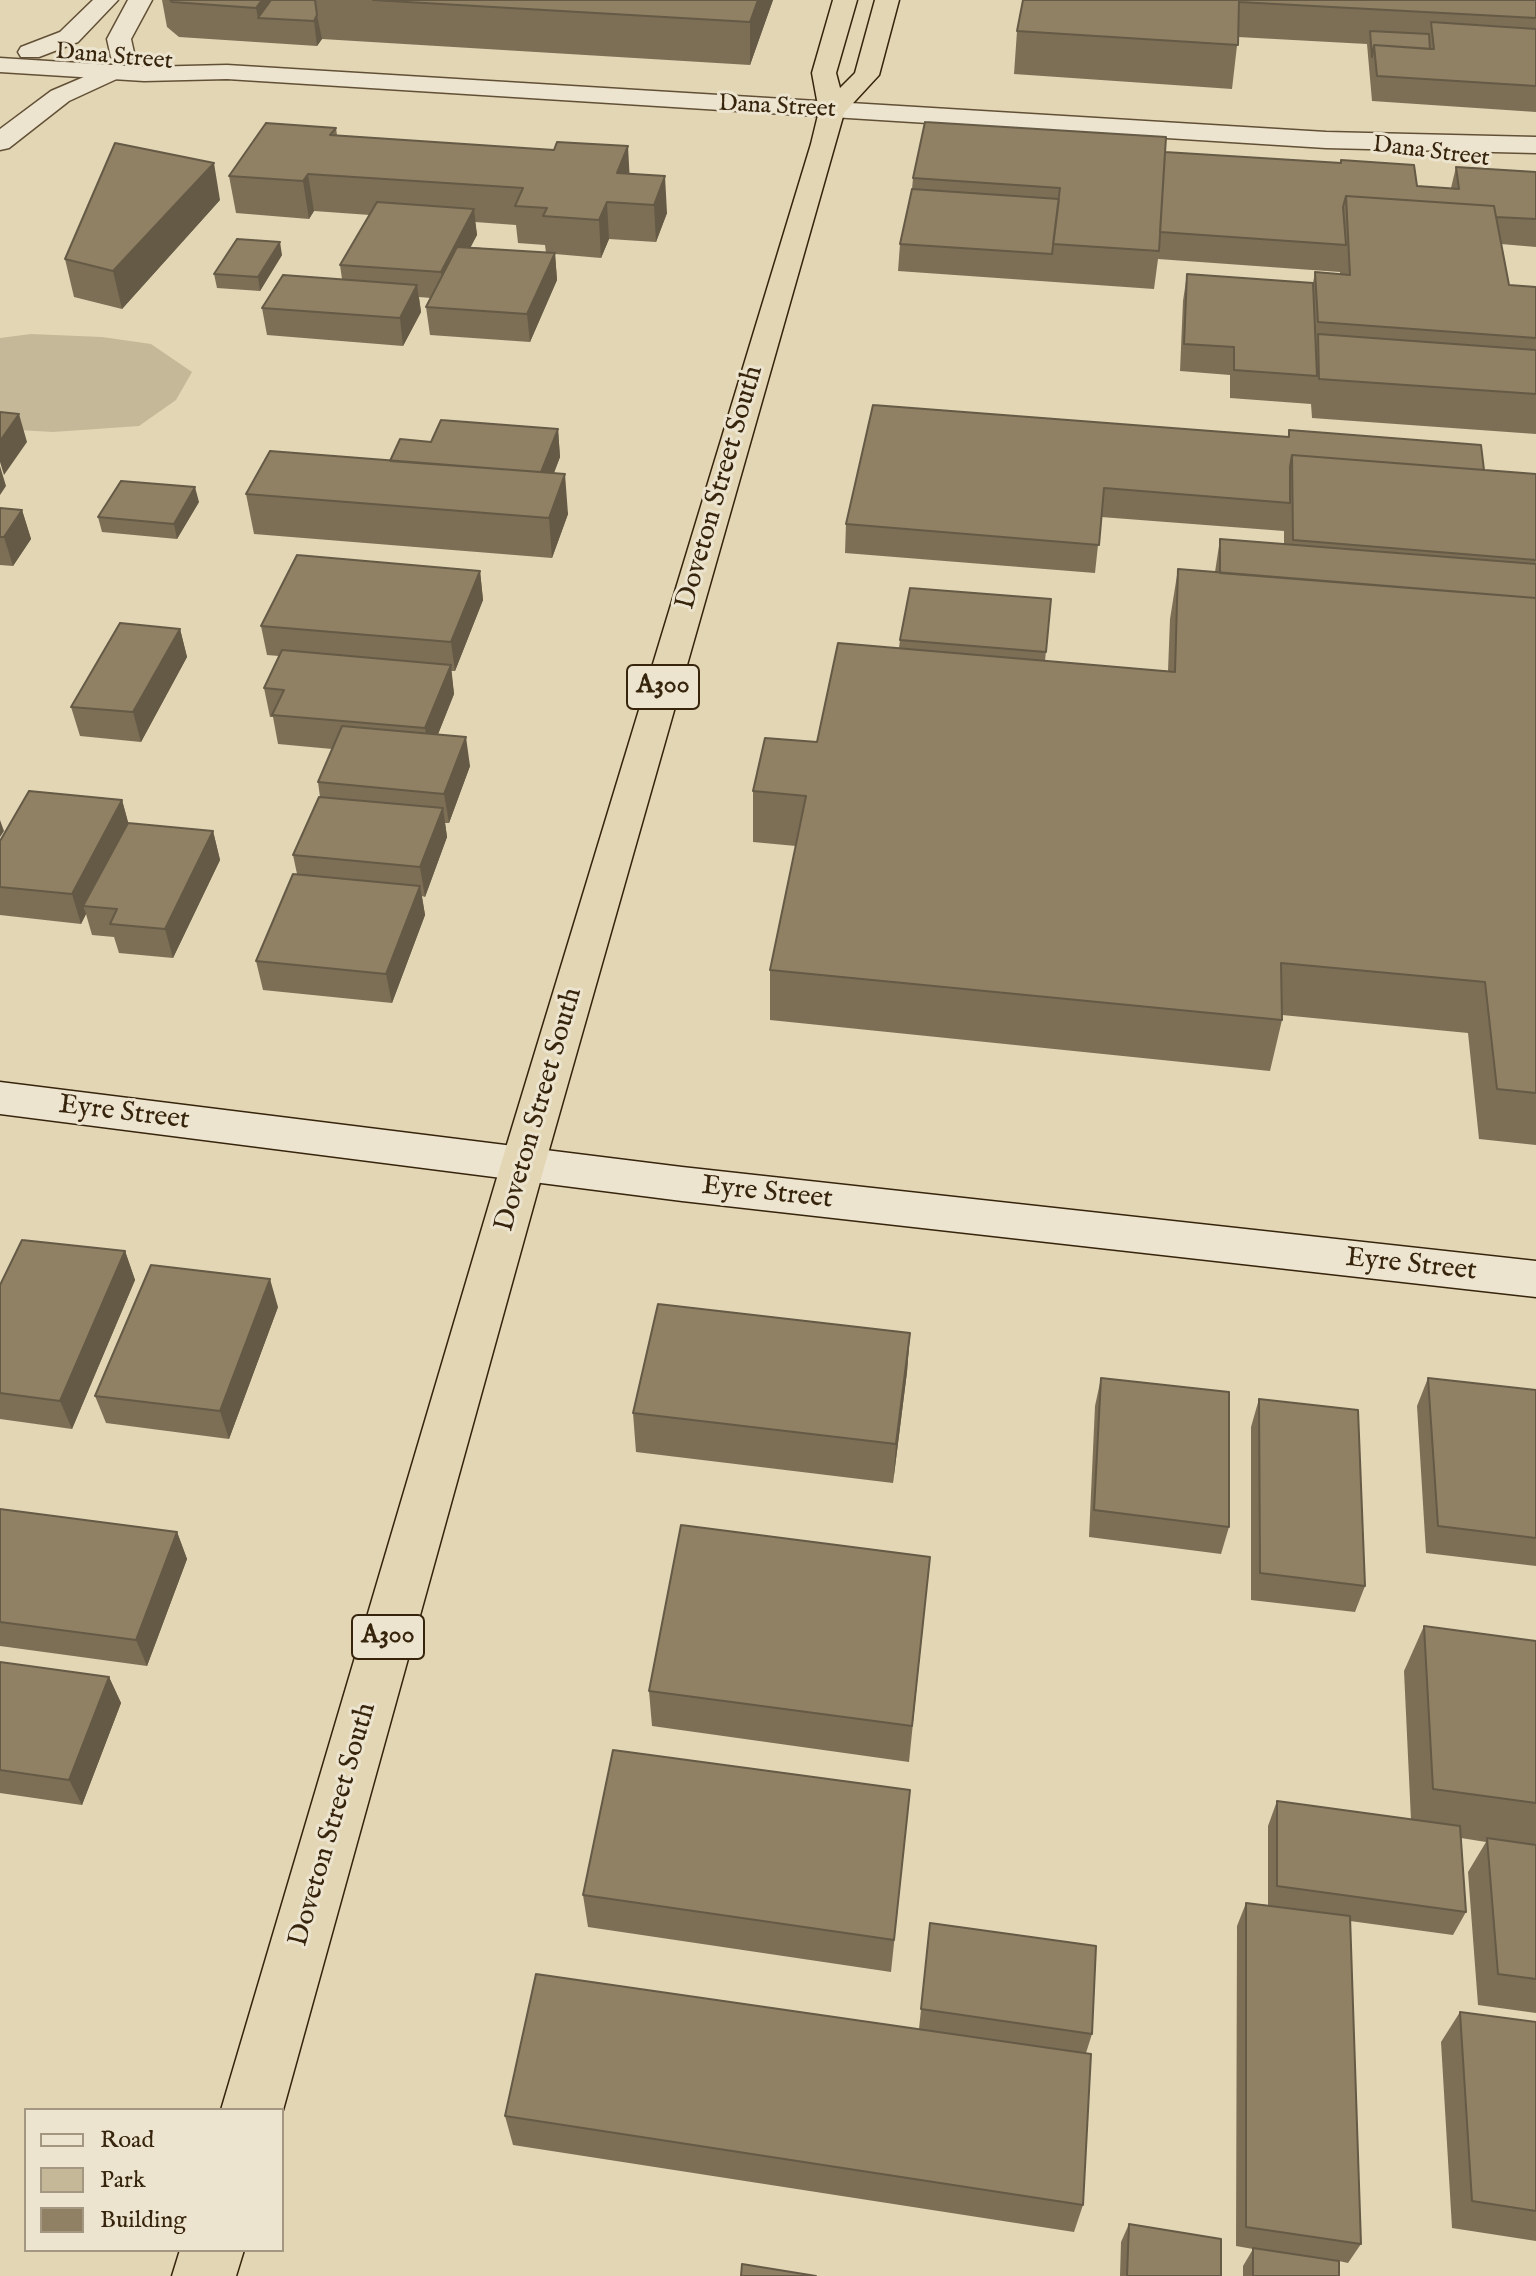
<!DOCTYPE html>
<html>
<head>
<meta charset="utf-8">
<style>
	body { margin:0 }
	#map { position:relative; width:1536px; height:2276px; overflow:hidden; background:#e2d6b5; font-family:"IM FELL English",serif }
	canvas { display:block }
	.legend { position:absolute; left:24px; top:2108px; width:260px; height:144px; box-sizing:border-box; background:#ece4cf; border:2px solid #a49781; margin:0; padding:10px 14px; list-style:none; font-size:24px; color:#37240c }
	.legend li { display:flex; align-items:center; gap:16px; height:40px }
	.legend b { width:40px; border:2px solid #a49781 }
</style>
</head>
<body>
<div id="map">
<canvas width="1536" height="2276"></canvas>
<ul class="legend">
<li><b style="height:10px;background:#ece4cf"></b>Road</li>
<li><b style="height:22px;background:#c5b898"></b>Park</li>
<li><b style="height:22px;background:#908164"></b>Building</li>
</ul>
</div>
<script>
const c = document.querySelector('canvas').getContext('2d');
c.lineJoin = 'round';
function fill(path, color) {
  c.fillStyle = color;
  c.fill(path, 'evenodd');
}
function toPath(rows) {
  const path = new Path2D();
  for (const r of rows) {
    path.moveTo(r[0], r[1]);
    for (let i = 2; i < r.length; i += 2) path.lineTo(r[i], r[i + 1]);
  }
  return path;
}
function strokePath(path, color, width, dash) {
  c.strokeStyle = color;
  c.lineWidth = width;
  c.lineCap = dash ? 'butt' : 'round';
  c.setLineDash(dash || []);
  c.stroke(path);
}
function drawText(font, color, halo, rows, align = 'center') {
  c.font = font + ' "IM FELL English",serif';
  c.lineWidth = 6;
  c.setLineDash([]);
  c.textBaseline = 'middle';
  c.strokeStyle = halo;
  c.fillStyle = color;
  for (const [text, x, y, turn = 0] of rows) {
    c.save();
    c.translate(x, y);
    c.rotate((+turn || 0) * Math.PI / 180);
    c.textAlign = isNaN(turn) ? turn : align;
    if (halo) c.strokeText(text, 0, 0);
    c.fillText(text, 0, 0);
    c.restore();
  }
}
fill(toPath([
	[31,334,102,337,151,344,192,372,176,400,139,426,53,432,0,429,0,338]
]), '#c5b898');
const minor = toPath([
	[93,0,118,0,78,42,39,57,21,57,18,52,21,47,60,32,93,0],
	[128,0,152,0,131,39,135,57,123,64,111,57,107,39,128,0],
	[112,65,121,67,124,72,121,77,69,101,9,148,0,150,0,129,51,91,112,65]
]);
const tertiary = toPath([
	[0,58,144,67,227,65,1326,132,1536,137,1536,153,1326,148,227,79,144,81,0,72,0,58]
]);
const secondary = toPath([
	[0,1082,682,1167,1536,1261,1536,1297,682,1201,0,1114,0,1082]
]);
const trunk = toPath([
	[833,0,857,0,836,73,840,88,855,73,875,0,899,0,879,75,844,113,545,1164,283,2110,221,2110,501,1164,811,144,819,111,812,73,833,0],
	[180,2250,244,2250,236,2276,172,2276,180,2250]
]);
strokePath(minor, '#625036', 3);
strokePath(tertiary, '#625036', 3);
strokePath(secondary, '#37240c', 3);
strokePath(trunk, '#37240c', 3);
fill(minor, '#ece4cf');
fill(tertiary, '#ece4cf');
fill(secondary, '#ece4cf');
fill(trunk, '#e2d6b5');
fill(toPath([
	[162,0,773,0,750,65,322,39,317,46,179,37,167,27],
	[1023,0,1536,0,1536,112,1372,101,1367,44,1238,37,1232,89,1014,74,1017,31],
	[336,128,337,135,630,174,667,213,656,242,609,239,601,258,555,254,557,280,530,342,430,335,426,307,431,298,419,297,421,312,403,346,267,335,262,308,342,279,340,265,370,215,314,211,309,219,236,213,229,176],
	[475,222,516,225,518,243,545,245,546,253,470,247,477,235],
	[1165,152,1417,186,1451,188,1456,167,1536,172,1536,247,1501,244,1509,285,1536,287,1536,434,1312,418,1311,404,1230,398,1230,375,1180,371,1183,301,1187,274,1313,283,1315,272,1340,274,1340,272,1158,259,1154,289,898,271,900,244,912,189,913,178],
	[220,200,122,309,74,297,65,259],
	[282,255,260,291,217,288,214,274],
	[558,429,560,457,554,473,568,514,552,558,254,534,246,494,390,461,431,442],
	[1289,430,1484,470,1536,474,1536,1145,1479,1139,1468,1033,1282,1015,1282,1020,1270,1071,770,1020,770,970,796,846,753,842,753,791,817,742,899,648,900,640,1051,599,1045,661,1168,671,1170,619,1178,569,1215,572,1220,539,1284,544,1284,531,1101,517,1095,573,845,553,846,524,1288,437],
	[199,502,177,539,102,532,98,517],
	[0,508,22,510,31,539,13,566,0,565],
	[480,571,483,600,455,671,451,671,454,694,438,734,470,766,449,823,445,823,447,837,425,897,422,896,425,915,392,1003,263,990,256,961,297,874,293,855,320,797,318,782,332,749,278,744,273,717,270,717,264,688,279,656,267,655,261,626],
	[180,629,187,657,141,742,80,736,71,707],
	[122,800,128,823,213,831,220,860,173,958,119,953,114,937,92,935,86,914,81,924,0,915,0,841],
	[125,1251,135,1280,72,1429,0,1419,0,1285],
	[278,1307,229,1439,106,1423,95,1396],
	[910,1333,907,1372,893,1483,636,1452,633,1413],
	[1101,1378,1229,1527,1221,1554,1089,1537,1095,1406],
	[1428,1378,1536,1390,1536,1566,1426,1553,1417,1406],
	[1259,1399,1365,1586,1355,1612,1251,1600,1251,1427],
	[0,1509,177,1532,187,1559,147,1666,0,1646],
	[930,1557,909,1762,652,1726,649,1691],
	[1424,1626,1536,1641,1536,2013,1478,2005,1468,1872,1486,1842,1461,1838,1466,1912,1453,1935,1350,1921,1361,2244,1348,2263,1339,2261,1339,2276,1243,2276,1243,2266,1253,2249,1236,2246,1237,1926,1246,1903,1268,1905,1268,1826,1277,1801,1411,1820,1404,1671],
	[0,1662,109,1677,121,1703,82,1805,0,1793],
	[910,1790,891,1972,588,1927,583,1895],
	[930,1923,1092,2034,1086,2053,1083,2205,1074,2232,513,2145,505,2116,919,2029],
	[1460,2012,1536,2022,1536,2241,1452,2228,1441,2042],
	[1129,2224,1221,2276,1120,2276,1121,2242]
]), '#7c6f56');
fill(toPath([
	[262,0,293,0,258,18,256,8],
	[758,0,773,0,750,65,750,22],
	[317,15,322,39,317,46,314,21],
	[628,146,630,183,617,173],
	[214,163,220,200,122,309,113,271],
	[308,174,314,211,309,219,303,181],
	[665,176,667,213,656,242,654,205],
	[607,202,609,239,601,258,599,220],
	[474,209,477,235,444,299,441,272],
	[280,242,282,255,260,291,258,277],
	[555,253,557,280,530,342,527,314],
	[417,285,421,312,403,346,400,318],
	[19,414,27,442,4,475,0,462,0,441],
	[558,429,560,457,543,501,541,473],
	[0,466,6,486,0,495],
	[565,474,568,514,552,558,549,518],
	[195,487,199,502,177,539,174,524],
	[22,510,31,539,13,566,4,537],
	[480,571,483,600,455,671,451,642],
	[180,629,187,657,141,742,133,712],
	[451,665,454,694,429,757,425,728],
	[466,737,470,766,449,823,444,794],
	[122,800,130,829,83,906,86,914,81,924,72,894],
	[443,808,447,837,425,897,420,867],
	[0,820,4,831,0,837],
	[213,831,220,860,173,958,165,929],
	[420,886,425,915,392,1003,386,974],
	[125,1251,135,1280,72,1429,60,1401],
	[270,1279,278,1307,229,1439,220,1411],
	[910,1333,907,1372,893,1483,896,1444],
	[177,1532,187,1559,147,1666,136,1640],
	[109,1677,121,1703,82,1805,69,1780]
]), '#655a46');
const building = toPath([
	[170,0,262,0,256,8,172,2,170,0],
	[271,0,315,0,317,15,314,21,258,18,271,0],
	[373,0,758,0,750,22,373,0],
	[1023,0,1239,0,1238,45,1017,31,1023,0],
	[1239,0,1536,0,1536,18,1239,2,1239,0],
	[1431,22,1536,29,1536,86,1377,76,1374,45,1434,49,1431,22],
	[1370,31,1429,34,1430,49,1374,45,1372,57,1370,31],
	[925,122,1166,137,1159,251,1053,244,1060,188,913,178,925,122],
	[266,123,336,128,330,135,554,150,557,142,628,146,617,173,665,176,654,205,607,202,599,220,543,216,547,208,515,206,523,188,308,174,303,181,229,176,266,123],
	[115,143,214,163,113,271,65,259,115,143],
	[1165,152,1341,163,1341,160,1414,165,1417,186,1459,189,1456,167,1536,172,1536,219,1496,217,1494,206,1346,196,1343,207,1346,245,1160,232,1165,152],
	[912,189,1059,199,1052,254,900,244,912,189],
	[1346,196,1494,206,1509,285,1536,287,1536,338,1318,322,1315,272,1350,275,1346,196],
	[377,202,474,209,441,272,340,265,377,202],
	[237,239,280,242,258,277,214,274,237,239],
	[457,247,555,253,527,314,426,307,457,247],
	[1187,274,1313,283,1317,376,1234,370,1234,347,1184,344,1187,274],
	[283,275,417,285,400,318,262,308,283,275],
	[1318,334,1536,350,1536,394,1319,379,1318,334],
	[873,405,1289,437,1289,430,1481,445,1484,470,1292,455,1290,467,1290,503,1104,488,1099,545,846,524,873,405],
	[0,412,19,414,0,441,0,412],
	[441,420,558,429,541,472,390,461,400,439,431,442,441,420],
	[270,451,565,474,549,518,246,494,270,451],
	[1292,455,1536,474,1536,560,1293,540,1292,455],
	[121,481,195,487,174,524,98,517,121,481],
	[0,508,22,510,4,537,0,537,0,508],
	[1220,539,1536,564,1536,598,1220,573,1220,539],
	[297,555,480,571,451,642,261,626,297,555],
	[1178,569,1536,598,1536,1093,1497,1089,1485,982,1281,963,1282,1020,770,970,806,796,753,791,765,738,817,742,838,643,1175,672,1178,569],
	[910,588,1051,599,1046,652,900,640,910,588],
	[120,623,180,629,133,712,71,707,120,623],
	[282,650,451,665,425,728,272,715,284,690,264,688,282,650],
	[342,726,466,737,444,794,318,782,342,726],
	[29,791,122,800,72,894,0,887,0,841,29,791],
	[319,797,443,808,420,867,293,855,319,797],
	[128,823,213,831,165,929,110,924,117,909,83,906,128,823],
	[293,874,420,886,386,974,256,961,293,874],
	[22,1240,125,1251,60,1401,0,1393,0,1285,22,1240],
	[151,1265,270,1279,220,1411,95,1396,151,1265],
	[658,1304,910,1333,896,1444,633,1413,658,1304],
	[1101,1378,1229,1392,1229,1527,1094,1510,1101,1378],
	[1428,1378,1536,1390,1536,1538,1438,1526,1428,1378],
	[1259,1399,1358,1410,1365,1586,1260,1573,1259,1399],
	[0,1509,177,1532,136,1640,0,1622,0,1509],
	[681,1525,930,1557,912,1726,649,1691,681,1525],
	[1424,1626,1536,1641,1536,1803,1433,1789,1424,1626],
	[0,1662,109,1677,69,1780,0,1770,0,1662],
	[613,1750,910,1790,894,1940,583,1895,613,1750],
	[1277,1801,1460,1826,1466,1912,1277,1886,1277,1801],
	[1487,1838,1536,1845,1536,1979,1498,1974,1487,1838],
	[1246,1903,1350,1916,1361,2244,1246,2227,1246,1903],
	[930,1923,1096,1946,1092,2034,921,2009,930,1923],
	[536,1974,1091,2054,1083,2205,505,2116,536,1974],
	[1460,2012,1536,2022,1536,2211,1472,2201,1460,2012],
	[1129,2224,1221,2239,1221,2276,1127,2276,1129,2224],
	[1253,2248,1339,2261,1339,2276,1253,2276,1253,2248],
	[742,2264,816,2276,741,2276,742,2264]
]);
fill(building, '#908164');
strokePath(building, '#655a46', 2);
drawText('24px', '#37240c', '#ece4cf', [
	["Dana Street",114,58,5],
	["Dana Street",777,108,3],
	["Dana Street",1431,153,7]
]);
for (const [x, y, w] of [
	[663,687,72],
	[388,1637,72]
]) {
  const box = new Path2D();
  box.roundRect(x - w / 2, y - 22, w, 44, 6);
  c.fillStyle = '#ece4cf';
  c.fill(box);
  strokePath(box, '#37240c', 2);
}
drawText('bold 26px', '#37240c', null, [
	["A300",663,687],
	["A300",388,1637]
]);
drawText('28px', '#37240c', '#ece4cf', [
	["Doveton Street South",721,488,-74],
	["Doveton Street South",540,1110,-74],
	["Eyre Street",124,1114,7],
	["Eyre Street",767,1194,6],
	["Eyre Street",1411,1266,6],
	["Doveton Street South",334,1825,-74]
]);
</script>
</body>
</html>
